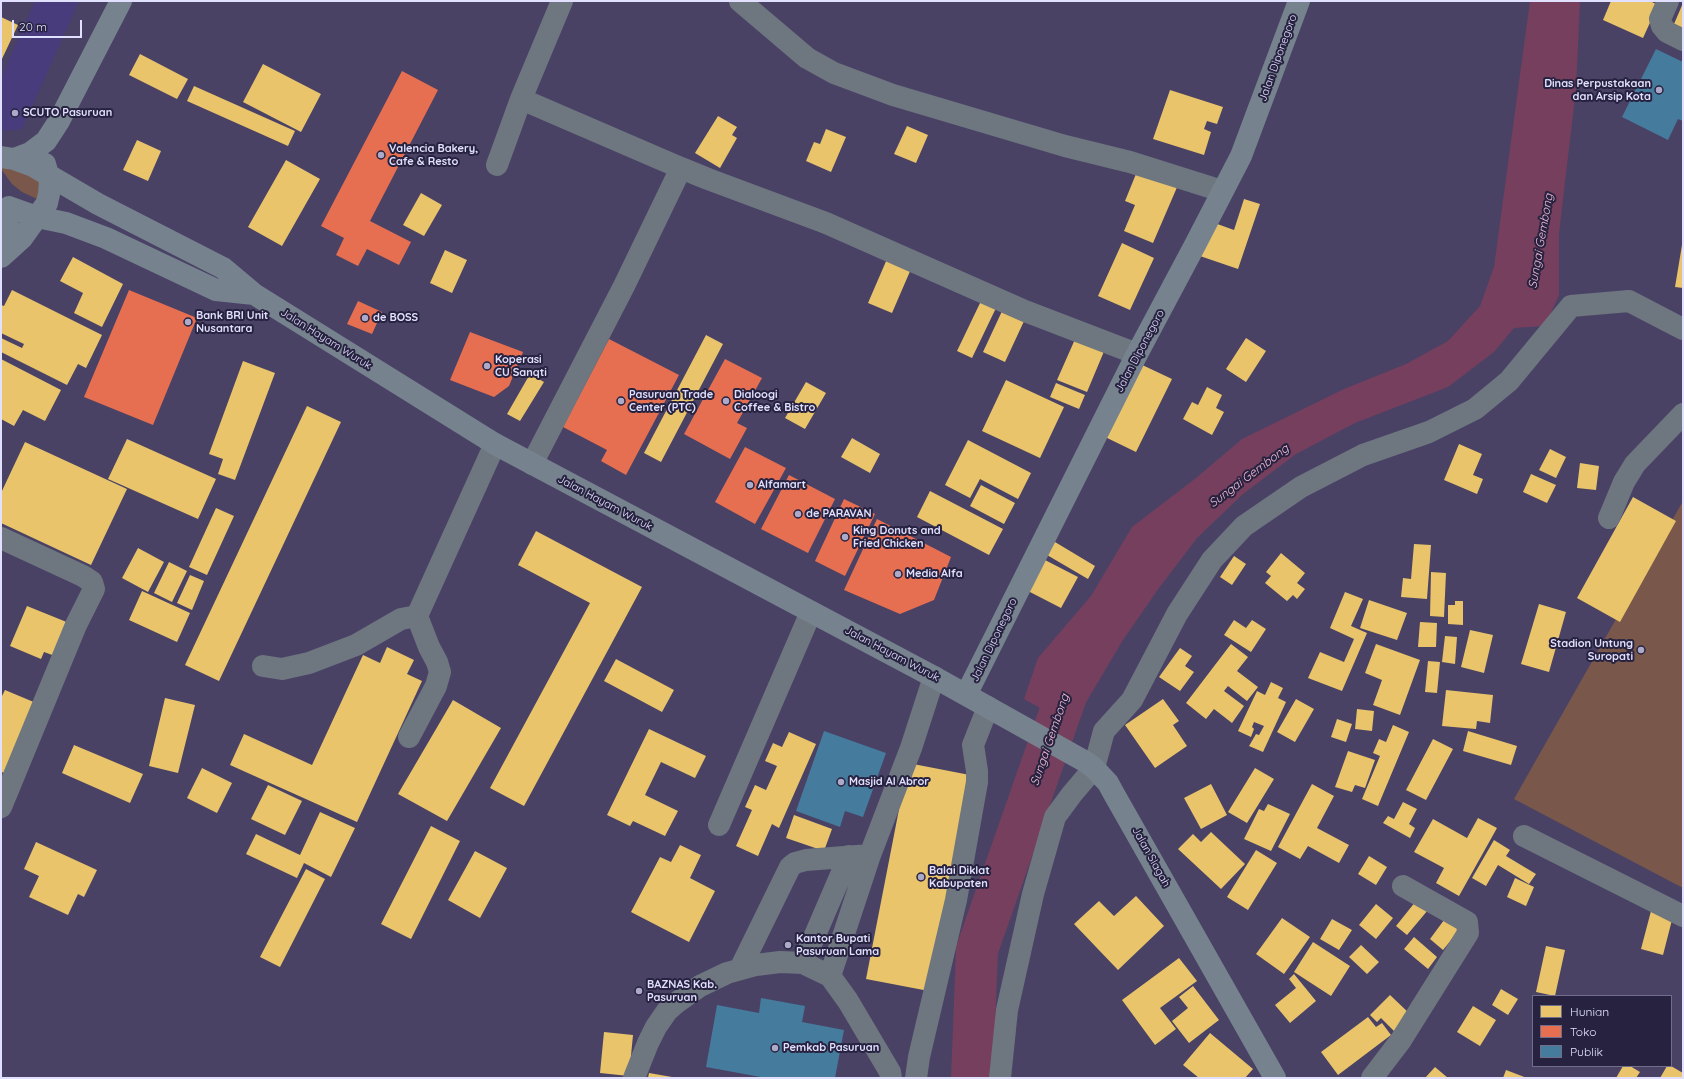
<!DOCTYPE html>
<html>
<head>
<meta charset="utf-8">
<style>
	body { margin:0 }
	#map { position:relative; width:1684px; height:1079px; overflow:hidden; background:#494265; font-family:Quicksand,sans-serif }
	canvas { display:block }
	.frame { position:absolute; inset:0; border:2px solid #e2e0ff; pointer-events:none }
	.legend { position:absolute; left:1532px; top:995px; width:140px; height:72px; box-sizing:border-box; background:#26223f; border:1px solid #716e8c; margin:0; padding:5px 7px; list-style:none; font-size:12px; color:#e2e0ff }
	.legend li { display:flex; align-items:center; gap:8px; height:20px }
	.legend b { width:20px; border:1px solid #716e8c }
	.scale { position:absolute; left:12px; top:20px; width:70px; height:18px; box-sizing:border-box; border:2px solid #e2e0ff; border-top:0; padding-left:5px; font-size:12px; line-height:14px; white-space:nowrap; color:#e2e0ff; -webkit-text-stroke:3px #26223f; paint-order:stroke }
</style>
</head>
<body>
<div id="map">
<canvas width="1684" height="1079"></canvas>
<div class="frame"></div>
<ul class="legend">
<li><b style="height:11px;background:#e9c46a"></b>Hunian</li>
<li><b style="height:11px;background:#e76f51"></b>Toko</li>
<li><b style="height:11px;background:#457b9d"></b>Publik</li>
</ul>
<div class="scale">20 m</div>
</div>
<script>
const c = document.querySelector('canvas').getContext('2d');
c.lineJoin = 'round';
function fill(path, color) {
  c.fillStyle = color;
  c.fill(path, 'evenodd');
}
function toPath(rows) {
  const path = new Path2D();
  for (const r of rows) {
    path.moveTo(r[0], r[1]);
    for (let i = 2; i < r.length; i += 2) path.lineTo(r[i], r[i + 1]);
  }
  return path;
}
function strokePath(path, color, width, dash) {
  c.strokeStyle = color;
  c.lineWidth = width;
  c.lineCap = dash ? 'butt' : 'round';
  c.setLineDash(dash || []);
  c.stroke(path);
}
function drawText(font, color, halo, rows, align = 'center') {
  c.font = font + ' Quicksand,sans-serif';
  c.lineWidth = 4;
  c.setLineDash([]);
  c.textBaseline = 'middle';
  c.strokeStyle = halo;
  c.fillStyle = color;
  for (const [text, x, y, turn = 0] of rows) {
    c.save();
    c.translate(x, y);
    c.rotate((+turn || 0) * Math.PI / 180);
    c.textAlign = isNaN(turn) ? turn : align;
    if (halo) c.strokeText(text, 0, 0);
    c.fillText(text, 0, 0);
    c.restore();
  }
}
fill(toPath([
	[35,1,79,1,22,129,1,131,1,78]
]), '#493c7d');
fill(toPath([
	[1,166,23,170,46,183,37,199,22,192,12,184,1,169],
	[1683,501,1683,888,1514,799]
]), '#79584b');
fill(toPath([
	[1530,1,1580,1,1576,89,1559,233,1559,295,1545,326,1514,328,1494,352,1448,387,1355,423,1296,454,1243,494,1197,538,1159,588,1123,640,1072,726,1024,699,1038,658,1091,596,1132,527,1196,478,1242,439,1344,389,1406,364,1448,341,1480,306,1494,267]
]), '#763f5e');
fill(toPath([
	[1611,1,1650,1,1658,5,1643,38,1603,20],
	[1683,3,1683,28,1674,24],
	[1,17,18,25,1,61],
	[140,54,188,79,177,99,129,75],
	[263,64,321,94,301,132,243,102],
	[194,86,295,131,288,146,187,101],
	[1170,90,1223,107,1217,124,1207,121,1204,129,1211,132,1204,155,1153,139],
	[718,116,737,127,732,135,737,138,720,168,695,153],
	[907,126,928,135,916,163,894,154],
	[826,129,846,137,831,172,806,161,814,142,820,144],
	[137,140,161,151,148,181,123,170],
	[286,160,320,179,282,246,248,227],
	[1138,169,1178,185,1153,243,1124,231,1135,205,1125,201],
	[421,193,442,205,424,236,403,225],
	[1244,199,1260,204,1238,269,1197,255,1209,221,1234,230],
	[1122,243,1154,258,1130,310,1098,296],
	[1682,245,1683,245,1683,288,1675,287],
	[445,250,467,260,452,293,430,283],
	[73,257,123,284,102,327,74,313,83,293,60,281],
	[887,259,911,269,892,313,868,303],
	[12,290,102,335,86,368,78,364,67,385,1,352,1,338,22,348,24,344,1,333,1,305,4,306],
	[981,301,996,308,972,358,957,351],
	[1003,309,1025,319,1005,362,983,352],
	[706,335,723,344,661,462,644,453],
	[1076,337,1105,349,1087,392,1057,380],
	[1246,338,1266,351,1246,382,1226,369],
	[1,359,61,390,45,421,23,410,14,426,1,419],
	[243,361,275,373,235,480,218,474,223,459,209,454],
	[1138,363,1172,379,1136,452,1103,436],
	[530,374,544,382,520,421,507,414],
	[1006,380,1064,407,1040,458,982,431],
	[806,382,826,393,805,429,785,418],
	[1056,383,1085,395,1079,409,1050,397],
	[1207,387,1222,395,1216,408,1224,412,1212,435,1183,419,1192,402,1198,405],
	[307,406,341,422,219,681,185,665],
	[852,438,880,454,870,473,841,457],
	[127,439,216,479,198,519,108,479],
	[968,440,1031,473,1018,499,980,479,970,498,945,485],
	[25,442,127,489,91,565,1,523,1,493],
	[1459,444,1482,454,1473,475,1483,479,1477,494,1444,480],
	[1550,449,1566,457,1556,478,1539,470],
	[1580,463,1599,466,1596,490,1577,488],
	[1531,474,1556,485,1547,503,1523,492],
	[981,485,1015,503,1004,524,970,506],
	[930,491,1003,529,989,555,917,517],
	[1633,497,1676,521,1620,622,1577,598],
	[216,508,234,516,207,575,189,567],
	[536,531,642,587,524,806,490,788,590,603,518,565],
	[1055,542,1095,566,1088,579,1047,555],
	[1414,544,1431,545,1427,599,1401,597,1403,578,1411,579],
	[138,548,164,562,148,592,122,578],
	[1281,553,1305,573,1297,583,1305,589,1297,599,1293,595,1287,601,1265,583,1271,576,1266,572],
	[1234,556,1246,564,1232,585,1220,577],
	[1045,560,1078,577,1061,608,1028,591],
	[169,562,187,571,172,602,154,593],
	[1431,572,1446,573,1444,617,1430,616],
	[190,575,204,581,192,610,177,603],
	[142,591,190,613,177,642,129,620],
	[1345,592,1363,599,1351,626,1367,633,1342,691,1308,678,1320,652,1344,662,1354,639,1330,628],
	[1369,600,1407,613,1397,640,1360,628],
	[1455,601,1463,601,1463,625,1448,624,1448,605,1455,605],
	[1539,604,1566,612,1549,672,1521,664],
	[27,606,69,623,55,656,44,652,41,659,10,646],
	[1234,620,1246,628,1252,620,1266,629,1251,652,1224,635],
	[1420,622,1437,623,1436,647,1418,647],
	[1470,630,1493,635,1484,673,1461,667],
	[1445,636,1457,637,1455,664,1442,662],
	[1231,644,1248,657,1237,671,1258,687,1247,701,1228,686,1224,691,1244,706,1232,723,1214,709,1206,719,1186,703],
	[1376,644,1420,660,1400,715,1373,705,1382,680,1365,673],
	[387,647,414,660,407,674,422,681,357,822,230,765,244,734,312,765,363,655,380,663],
	[1180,648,1192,656,1185,666,1194,672,1180,691,1159,677],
	[616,659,674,690,662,712,604,681],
	[1428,661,1440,662,1437,693,1425,692],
	[1271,682,1283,688,1278,698,1286,702,1263,752,1249,746,1256,734,1259,735,1264,726,1254,722,1252,727,1254,729,1251,737,1238,731,1257,691,1265,695],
	[5,690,36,703,5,773,1,772,1,698],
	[1446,690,1493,695,1490,723,1477,721,1476,729,1442,726],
	[165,698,195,705,178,773,149,766],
	[1163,699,1179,721,1173,725,1187,746,1155,768,1125,725],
	[1296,699,1314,709,1295,742,1277,732],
	[453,700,501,728,447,821,398,794],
	[1357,709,1374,711,1372,731,1355,729],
	[1337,719,1352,724,1346,742,1331,737],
	[1393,725,1409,732,1378,806,1362,799,1380,756,1373,753,1379,739,1386,742],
	[649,729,706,756,695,778,661,762,645,795,678,811,665,836,633,821,630,826,607,815],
	[1468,731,1517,746,1511,765,1463,751],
	[789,732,816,744,779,828,772,824,758,856,736,846,752,810,745,807,755,785,766,790,777,766,765,761,773,743,782,747],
	[1433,739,1453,749,1426,800,1406,790],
	[74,745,143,774,130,803,62,773],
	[1348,751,1375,760,1365,788,1355,785,1352,792,1335,787],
	[908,763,975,776,934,992,866,979],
	[202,768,232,783,217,813,187,798],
	[1255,768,1274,779,1247,823,1228,812],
	[1211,784,1227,815,1201,829,1184,798],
	[1312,784,1334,796,1317,828,1349,845,1339,863,1308,846,1300,859,1278,847],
	[268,785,302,801,285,835,251,819],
	[1403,802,1417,809,1409,824,1415,828,1410,838,1383,823,1388,816,1394,819],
	[1268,804,1290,814,1271,851,1244,839,1259,809,1264,811],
	[320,812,355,828,331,877,304,863,297,878,246,854,256,834,300,855],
	[794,815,832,829,824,851,786,838],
	[1478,818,1497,828,1459,896,1436,883,1444,868,1414,852,1433,819,1467,838],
	[431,826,460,841,411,939,381,924],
	[1211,832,1245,864,1221,889,1178,849,1193,834,1201,842],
	[1494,840,1510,850,1506,856,1536,874,1529,884,1498,865,1486,886,1472,878],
	[36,842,97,870,84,897,78,894,68,915,29,897,39,876,24,869],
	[680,845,701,855,690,878,715,891,689,942,631,912,660,857,671,862],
	[1256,850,1277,863,1248,910,1227,897],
	[475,851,507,868,480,918,448,900],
	[1369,856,1387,867,1376,885,1358,874],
	[306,869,325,879,280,967,260,957],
	[1515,878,1534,887,1526,906,1507,897],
	[1136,896,1164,926,1118,970,1074,924,1099,901,1114,916],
	[1416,901,1428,910,1407,935,1396,926],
	[1376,904,1393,918,1376,939,1359,925],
	[1651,911,1673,916,1663,955,1641,949],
	[1447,916,1461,928,1443,950,1430,939],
	[1282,918,1310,937,1284,974,1256,954],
	[1332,919,1352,930,1339,950,1320,939],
	[1414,937,1437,957,1428,969,1404,949],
	[1313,942,1350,966,1331,996,1294,972],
	[1361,945,1379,962,1367,974,1349,957],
	[1546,946,1565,950,1555,996,1536,992],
	[1179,958,1197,981,1160,1008,1176,1029,1155,1045,1122,1000],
	[1294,974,1316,1001,1290,1023,1275,1005,1296,988,1289,979],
	[1193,986,1219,1020,1189,1043,1172,1021,1188,1008,1179,997],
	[1501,989,1518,999,1508,1015,1492,1005],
	[1390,995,1410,1014,1394,1031,1381,1018,1377,1022,1370,1015],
	[1473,1006,1496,1020,1480,1046,1457,1032],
	[1368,1017,1376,1027,1382,1023,1391,1035,1338,1075,1321,1052],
	[604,1032,633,1035,629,1076,600,1073],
	[1210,1033,1253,1069,1245,1078,1199,1078,1183,1065],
	[1623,1066,1630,1066,1640,1072,1636,1078,1616,1078],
	[1667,1066,1671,1066,1683,1073,1683,1078,1660,1078],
	[1435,1067,1448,1078,1425,1078],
	[1506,1070,1527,1078,1503,1078],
	[649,1073,672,1077,671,1078,648,1078]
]), '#e9c46a');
fill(toPath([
	[402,71,438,90,370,221,411,242,399,265,367,249,358,266,336,255,344,238,321,226],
	[129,290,197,318,153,425,84,397],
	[358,301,382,312,372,334,347,324],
	[470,332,523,352,509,386,494,397,450,380],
	[609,339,679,375,626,475,601,461,607,450,563,427],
	[725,359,762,378,737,423,747,428,730,459,684,434],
	[745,447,786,468,755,524,715,502],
	[789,475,835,499,808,553,761,529],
	[844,499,875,514,845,576,815,561],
	[877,519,951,557,934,600,900,614,844,590]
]), '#e76f51');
fill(toPath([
	[1656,49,1683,62,1683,121,1678,119,1668,140,1622,117],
	[824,731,886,753,863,817,845,811,840,827,796,811],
	[761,998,805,1006,802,1022,844,1030,835,1078,766,1078,706,1067,717,1005,759,1013]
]), '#457b9d');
strokePath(toPath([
	[972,1078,977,950,1074,673,1080,666]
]), '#763f5e', 42);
strokePath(toPath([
	[740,1,807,58,834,73,893,95,1065,146,1130,162,1222,191],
	[1668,1,1660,19,1662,26,1667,32,1683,40],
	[521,99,562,1],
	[497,165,521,99,681,168],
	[532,464,624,286,681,168,708,179,826,223,1025,311,1137,354],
	[1609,518,1624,482,1635,464,1683,414],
	[1,538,83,576,92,582,94,589,76,625,1,807],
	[263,666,282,669,309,663,356,645,401,619,417,616,495,444],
	[409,737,436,686,440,672,437,662,429,647,417,616],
	[719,825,811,612],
	[1524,836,1683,916],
	[803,963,849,856],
	[740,969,790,867,795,863,806,860,870,855],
	[830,976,870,855,911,748,934,677],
	[634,1078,648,1043,656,1027,667,1011,676,1003,700,986,727,973,756,965,780,962,803,963,830,976,848,1001,890,1072,891,1078],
	[916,1078,919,1057,956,900,977,782,977,771,973,745,988,707],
	[1000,1078,1007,1010,1033,894,1055,817,1072,794,1094,768,1104,731,1132,700,1177,614,1212,560,1244,526,1301,487,1363,455,1429,432,1475,409,1509,381,1571,306,1629,301,1683,329],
	[1372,1078,1401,1040,1468,933,1467,922,1403,886]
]), '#6e7680', 22);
strokePath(toPath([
	[1,157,14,159,33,166,98,204,223,268,254,294,495,444,934,677,1086,762,1094,768,1108,783,1114,794,1275,1078],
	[14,159,30,153,46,141,59,121,121,1],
	[9,207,37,217,66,223,106,238,216,290,254,294],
	[1,246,7,232,9,207],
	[1,257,22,238,47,203,49,194,50,181,45,164],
	[966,695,1137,354,1195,245,1241,156,1299,1]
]), '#76838e', 22);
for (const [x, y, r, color] of [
	[1659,90,4,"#aca9c9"],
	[15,113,4,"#aca9c9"],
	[381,155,4,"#aca9c9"],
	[365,318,4,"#aca9c9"],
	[188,322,4,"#aca9c9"],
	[487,366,4,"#aca9c9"],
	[621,401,4,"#aca9c9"],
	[726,401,4,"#aca9c9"],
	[750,485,4,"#aca9c9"],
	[798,514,4,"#aca9c9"],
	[845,537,4,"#aca9c9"],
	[898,574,4,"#aca9c9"],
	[1641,650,4,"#aca9c9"],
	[841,782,4,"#aca9c9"],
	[921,877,4,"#aca9c9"],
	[788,945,4,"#aca9c9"],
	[639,991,4,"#aca9c9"],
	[775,1048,4,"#aca9c9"]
]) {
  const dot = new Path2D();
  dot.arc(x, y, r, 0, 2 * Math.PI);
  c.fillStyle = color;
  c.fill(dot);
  strokePath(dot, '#26223f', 1.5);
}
drawText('11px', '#e2e0ff', '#26223f', [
	["Jalan Diponegoro",1278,58,-70],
	["Jalan Hayam Wuruk",326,339,32],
	["Jalan Diponegoro",1140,351,-62],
	["Jalan Hayam Wuruk",605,503,28],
	["Jalan Diponegoro",994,640,-64],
	["Jalan Hayam Wuruk",892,654,28],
	["Jalan Slagah",1151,857,61]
]);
drawText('bold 11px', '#e2e0ff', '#26223f', [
	["Dinas Perpustakaan",1651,84,"right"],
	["dan Arsip Kota",1651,97,"right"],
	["SCUTO Pasuruan",23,113],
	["Valencia Bakery,",389,149],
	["Cafe & Resto",389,162],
	["Bank BRI Unit",196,316],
	["Nusantara",196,329],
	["de BOSS",373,318],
	["Koperasi",495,360],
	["CU Sanqti",495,373],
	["Pasuruan Trade",629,395],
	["Center (PTC)",629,408],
	["Dialoogi",734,395],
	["Coffee & Bistro",734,408],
	["Alfamart",758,485],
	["de PARAVAN",806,514],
	["King Donuts and",853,531],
	["Fried Chicken",853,544],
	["Media Alfa",906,574],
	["Stadion Untung",1633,644,"right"],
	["Suropati",1633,657,"right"],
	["Masjid Al Abror",849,782],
	["Balai Diklat",929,871],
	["Kabupaten",929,884],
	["Kantor Bupati",796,939],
	["Pasuruan Lama",796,952],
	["BAZNAS Kab.",647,985],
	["Pasuruan",647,998],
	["Pemkab Pasuruan",783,1048]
], 'left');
drawText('italic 12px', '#f7bed8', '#26223f', [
	["Sungai Gembong",1541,241,-80],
	["Sungai Gembong",1249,476,-37],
	["Sungai Gembong",1050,740,-71]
]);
</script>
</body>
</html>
